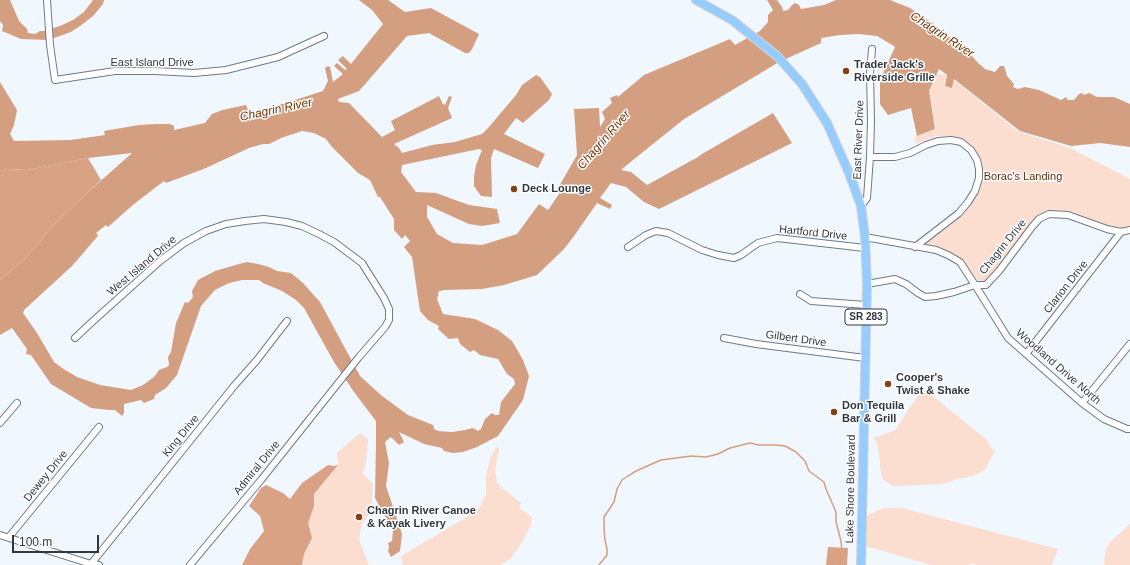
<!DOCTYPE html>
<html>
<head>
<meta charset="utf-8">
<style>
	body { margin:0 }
	#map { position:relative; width:1130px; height:565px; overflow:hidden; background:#f0f7fe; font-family:Arial,sans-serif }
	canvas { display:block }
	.scale { position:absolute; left:12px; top:535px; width:87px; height:18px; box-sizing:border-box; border:2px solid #313840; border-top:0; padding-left:5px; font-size:12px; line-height:14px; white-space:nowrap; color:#313840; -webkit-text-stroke:3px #fff; paint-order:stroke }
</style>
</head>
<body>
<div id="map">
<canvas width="1130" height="565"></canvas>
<div class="scale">100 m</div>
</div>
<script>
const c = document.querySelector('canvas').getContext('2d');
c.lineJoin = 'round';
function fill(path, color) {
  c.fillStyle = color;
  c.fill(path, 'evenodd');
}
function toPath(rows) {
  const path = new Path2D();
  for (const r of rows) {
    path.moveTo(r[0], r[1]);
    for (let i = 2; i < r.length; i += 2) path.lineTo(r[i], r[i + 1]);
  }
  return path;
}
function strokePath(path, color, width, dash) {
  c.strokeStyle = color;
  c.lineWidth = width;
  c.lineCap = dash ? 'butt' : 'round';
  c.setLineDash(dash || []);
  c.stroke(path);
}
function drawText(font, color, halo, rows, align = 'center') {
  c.font = font + ' Arial,sans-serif';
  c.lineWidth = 3;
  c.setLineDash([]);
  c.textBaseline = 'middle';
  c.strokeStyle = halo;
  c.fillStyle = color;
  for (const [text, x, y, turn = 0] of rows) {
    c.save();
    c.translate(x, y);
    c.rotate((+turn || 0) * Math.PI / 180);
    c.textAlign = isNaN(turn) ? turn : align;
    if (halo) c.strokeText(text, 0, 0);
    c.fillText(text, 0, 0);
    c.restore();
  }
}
fill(toPath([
	[937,74,946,75,944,86,952,88,954,80,1019,132,1070,148,1130,179,1130,226,1121,228,1106,226,1049,212,1041,214,1033,222,993,273,985,281,979,282,960,259,928,246,926,244,927,240,967,207,981,167,979,157,972,146,960,139,947,136,936,136,916,144,915,137,936,129,929,92],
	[924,389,987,440,990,447,995,451,985,470,972,476,957,479,943,484,892,486,883,479,881,473,879,453,877,443,874,438,895,430,912,404],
	[360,433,368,439,366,463,363,474,373,484,372,502,370,513,363,522,361,527,359,540,369,565,259,565,314,494,338,465,337,453],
	[496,447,499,449,495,471,497,482,500,486,521,503,519,508,532,517,531,525,524,539,511,558,501,565,403,565,401,556,467,517,479,508,486,495,486,475,490,459],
	[883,508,902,508,1058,549,1052,565,978,565,971,563,969,565,931,565,866,546,865,528,868,515],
	[1130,524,1130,565,1104,565,1105,551,1111,541]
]), '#fbded0');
fill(toPath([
	[88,158,101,180,86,194,53,226,24,260,0,280,0,171,7,169,27,170],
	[328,465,334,466,338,465,314,494,314,506,308,523,312,538,304,554,302,565,242,565,250,549,264,531,260,516,249,506,261,488,266,485,283,493,290,499,302,483],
	[828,547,848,548,847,565,826,565]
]), '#d9a285');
fill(toPath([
	[0,0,10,0,19,21,27,29,28,33,35,34,40,31,44,31,60,26,73,20,84,12,93,0,104,0,103,4,93,16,80,26,71,32,48,40,21,39,2,31,3,25,0,21],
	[359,0,388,0,405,12,431,8,479,34,472,49,469,53,465,53,429,33,407,36,359,91,338,99,339,102,349,103,382,137,395,130,391,121,439,96,443,104,445,105,449,96,452,97,448,108,452,118,394,144,399,148,402,153,432,145,455,142,482,134,489,127,516,95,522,85,536,75,540,77,552,94,549,100,523,123,516,118,504,134,545,154,538,168,494,149,491,158,492,197,481,196,474,186,474,177,476,165,482,150,479,149,402,165,401,172,416,192,436,193,469,205,497,209,500,223,482,226,469,224,427,205,427,217,437,234,453,243,482,245,517,234,539,204,548,210,559,194,558,188,577,155,574,109,599,108,600,127,605,119,602,112,612,103,610,98,617,95,618,97,644,75,730,39,735,45,760,31,768,22,768,15,773,10,767,0,777,0,782,7,783,11,788,10,792,5,795,3,799,5,801,9,824,5,836,0,890,0,910,8,919,14,936,26,958,45,962,42,965,48,978,63,985,69,995,72,1000,66,1004,66,1007,76,1014,84,1013,87,1018,89,1025,87,1039,90,1061,100,1066,97,1068,100,1074,100,1079,94,1082,93,1084,95,1089,93,1097,97,1114,97,1130,104,1130,147,1100,143,1071,146,1020,131,954,79,952,88,945,86,947,75,939,69,929,91,935,129,917,136,911,108,888,115,880,104,880,80,895,47,894,46,877,36,858,34,840,35,821,38,821,43,779,62,684,119,628,164,621,170,631,172,647,185,698,157,702,154,773,113,792,143,659,209,644,202,626,187,611,183,600,198,612,205,610,209,597,203,574,236,564,249,537,275,504,285,482,289,445,290,439,291,437,299,443,314,475,319,498,330,512,341,523,360,529,376,523,400,498,436,477,447,463,452,453,453,444,451,442,448,424,444,399,432,404,442,399,445,391,437,385,442,389,463,386,486,402,534,400,551,391,557,388,551,389,547,388,543,392,541,393,531,375,498,376,441,376,421,354,392,334,362,304,308,296,300,282,291,263,283,259,280,242,280,229,283,215,290,201,306,177,375,166,388,155,395,154,399,144,403,141,400,124,404,124,413,122,416,115,410,109,410,91,408,51,384,31,355,26,354,27,349,12,328,0,335,0,280,24,260,53,226,86,194,132,153,88,158,27,170,7,169,0,171,0,82,17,110,14,125,10,134,14,141,71,140,105,135,104,131,139,125,156,124,170,124,174,126,174,130,205,123,212,114,222,110,246,105,249,113,286,103,323,91,328,81,325,68,328,66,330,67,333,82,343,74,334,66,337,63,345,70,347,69,338,60,343,56,351,64,383,24,372,10],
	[302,131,314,133,326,139,332,147,358,173,370,180,378,197,380,197,394,219,394,230,402,239,405,235,410,241,404,247,412,257,420,311,428,320,439,326,438,329,449,339,458,338,460,344,470,352,474,350,480,355,498,359,507,374,514,379,515,384,501,402,499,415,495,415,492,413,485,419,481,429,478,431,473,428,465,430,452,432,438,431,434,429,433,425,408,415,382,396,360,376,320,302,303,283,291,273,277,271,269,267,258,264,247,262,239,264,215,271,198,280,192,291,193,297,188,303,185,302,176,323,171,352,168,357,169,365,167,367,159,370,154,377,143,385,131,390,100,385,77,377,62,368,54,362,37,333,23,313,24,310,72,266,97,237,98,235,96,233,106,225,108,227,134,204,164,181,166,183,206,168,249,148,263,144,269,144,281,138]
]), '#d49e81');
strokePath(toPath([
	[599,565,607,555,607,549,605,540,604,528,604,517,614,502,617,489,622,480,625,478,636,471,661,460,691,456,706,457,718,454,730,448,750,443,759,445,776,445,785,446,796,452,805,461,809,471,824,482,826,489,836,512,836,522,841,541,842,551,840,565]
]), '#d49e81', 1.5);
const minor = toPath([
	[47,0,50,45,55,80,115,71,154,71,194,73,226,70,278,57,324,36],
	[870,157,895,157,910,153,926,145,938,141,951,140,961,142,971,150,977,160,979,169,979,178,975,191,968,202,959,213,915,247],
	[861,206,867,198,870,157,871,120,870,73,872,49],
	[865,237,936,250,948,255,960,262,975,285,1008,338,1082,403,1104,419,1127,429,1130,429],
	[628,247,646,235,656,231,668,233,702,250,718,255,734,258,741,255,758,243,777,238,865,248],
	[867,284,895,279,906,284,918,293,925,297,936,296,954,292,975,285,986,285,999,271,1032,227,1039,219,1049,214,1068,215,1107,229,1121,232,1130,230],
	[800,294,811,301,866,305],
	[75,338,92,322,160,261,184,243,206,231,226,224,245,221,264,219,286,222,302,226,319,234,334,242,362,263,384,298,389,309,389,320,385,327,359,357,261,480,190,565],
	[724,338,756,344,865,358],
	[1026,354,1121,232],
	[1082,403,1130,344],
	[0,423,17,403],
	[0,535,91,564,99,565],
	[9,537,99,427],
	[91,564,234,386,257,360,287,321]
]);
const major = toPath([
	[696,0,732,20,777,56,802,84,827,123,849,173,861,206,865,237,867,284,861,565]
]);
strokePath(minor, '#6c7b8c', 8);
strokePath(major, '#d2d3d5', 10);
strokePath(minor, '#fff', 6);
strokePath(major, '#97ccfe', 8);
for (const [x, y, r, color] of [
	[846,71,4,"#854116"],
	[514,189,4,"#854116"],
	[888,384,4,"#854116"],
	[834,412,4,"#854116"],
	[359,517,4,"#854116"]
]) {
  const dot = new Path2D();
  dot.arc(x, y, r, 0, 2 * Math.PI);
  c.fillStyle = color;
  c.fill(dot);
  strokePath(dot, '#fff', 1.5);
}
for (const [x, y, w] of [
	[866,317,42]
]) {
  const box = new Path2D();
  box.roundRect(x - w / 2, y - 8, w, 16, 3);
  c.fillStyle = '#fff';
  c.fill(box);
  strokePath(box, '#313840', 1);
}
drawText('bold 10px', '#313840', null, [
	["SR 283",866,317]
]);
drawText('11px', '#313840', '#fff', [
	["East Island Drive",152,63],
	["East River Drive",859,140,-88],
	["Hartford Drive",813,233,6],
	["Chagrin Drive",1003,247,-51],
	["West Island Drive",142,266,-40],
	["Clarion Drive",1066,287,-52],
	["Gilbert Drive",796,339,8],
	["Woodland Drive North",1058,367,41],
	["King Drive",181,436,-51],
	["Admiral Drive",257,468,-51],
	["Dewey Drive",46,476,-51],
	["Lake Shore Boulevard",851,489,-89]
]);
drawText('bold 11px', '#313840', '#fff', [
	["Trader Jack's",854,65],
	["Riverside Grille",854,78],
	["Deck Lounge",522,189],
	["Cooper's",896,378],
	["Twist & Shake",896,391],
	["Don Tequila",842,406],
	["Bar & Grill",842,419],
	["Chagrin River Canoe",367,511],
	["& Kayak Livery",367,524]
], 'left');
drawText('11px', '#5f2d0d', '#fff', [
	["Borac's Landing",1023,177]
]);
drawText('italic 12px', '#723101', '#fff', [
	["Chagrin River",942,35,33],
	["Chagrin River",276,110,-12],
	["Chagrin River",604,140,-49]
]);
</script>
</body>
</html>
